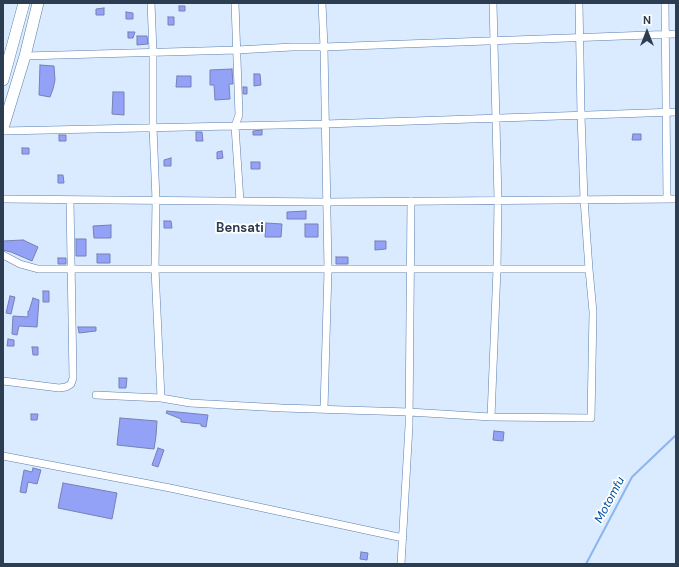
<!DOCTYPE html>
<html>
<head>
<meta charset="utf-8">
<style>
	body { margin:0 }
	#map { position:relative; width:679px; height:567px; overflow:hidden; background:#daeaff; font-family:"DM Sans",sans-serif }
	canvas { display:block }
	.frame { position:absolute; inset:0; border:4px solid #2d3d51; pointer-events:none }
	.north { position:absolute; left:627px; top:12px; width:40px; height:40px; -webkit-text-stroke:3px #fff; paint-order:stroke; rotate:0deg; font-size:11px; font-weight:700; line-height:16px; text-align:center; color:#2d3d51 }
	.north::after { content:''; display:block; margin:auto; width:14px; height:18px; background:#2d3d51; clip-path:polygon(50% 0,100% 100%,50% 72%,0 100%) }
</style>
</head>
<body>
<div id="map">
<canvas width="679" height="567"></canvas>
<div class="frame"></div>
<div class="north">N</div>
</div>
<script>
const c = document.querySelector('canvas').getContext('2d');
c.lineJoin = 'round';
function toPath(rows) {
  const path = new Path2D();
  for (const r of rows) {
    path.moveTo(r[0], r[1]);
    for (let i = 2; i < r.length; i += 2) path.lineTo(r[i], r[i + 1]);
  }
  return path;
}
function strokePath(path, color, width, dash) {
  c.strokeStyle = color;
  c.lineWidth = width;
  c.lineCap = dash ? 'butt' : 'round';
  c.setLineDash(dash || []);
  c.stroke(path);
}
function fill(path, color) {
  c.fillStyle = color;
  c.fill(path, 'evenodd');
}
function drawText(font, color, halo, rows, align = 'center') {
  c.font = font + ' "DM Sans",sans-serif';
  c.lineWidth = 3.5;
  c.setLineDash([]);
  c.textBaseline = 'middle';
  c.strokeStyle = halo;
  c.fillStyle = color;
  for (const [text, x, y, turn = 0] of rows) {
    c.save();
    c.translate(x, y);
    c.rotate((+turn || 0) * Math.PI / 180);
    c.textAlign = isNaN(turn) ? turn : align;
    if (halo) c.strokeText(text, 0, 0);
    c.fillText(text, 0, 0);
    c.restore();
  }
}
strokePath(toPath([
	[586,564,632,477,676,435]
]), '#8ab5ed', 2);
const building = toPath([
	[179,6,185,6,185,11,179,11,179,6],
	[104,8,104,15,96,15,96,9,104,8],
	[126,12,133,13,133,19,126,19,126,12],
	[168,17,174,17,174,25,168,25,168,17],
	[128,32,135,32,133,38,128,38,128,32],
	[137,36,147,36,148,44,137,45,137,36],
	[40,65,54,66,55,80,53,89,50,97,39,95,40,65],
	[232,69,233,84,229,84,230,99,215,100,214,85,210,85,210,70,232,69],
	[254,74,260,74,261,85,254,86,254,74],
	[177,76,191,76,191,87,176,87,177,76],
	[243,87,247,87,247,94,243,94,243,87],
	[113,92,124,92,124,115,112,114,113,92],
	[262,130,262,135,253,135,253,131,262,130],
	[196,132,202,132,203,141,196,141,196,132],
	[633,134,641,134,641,140,632,140,633,134],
	[59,135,66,135,66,141,59,141,59,135],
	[22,148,29,148,29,154,22,154,22,148],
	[222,151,223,158,217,159,217,152,222,151],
	[171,158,171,166,164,166,164,160,171,158],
	[251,162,260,162,260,169,251,169,251,162],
	[58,175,63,175,64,183,58,183,58,175],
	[306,211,306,219,287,219,287,212,306,211],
	[164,221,171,221,172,228,164,228,164,221],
	[266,223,282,224,281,237,265,237,266,223],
	[305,224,318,224,318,237,305,237,305,224],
	[111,225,111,238,94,238,93,226,111,225],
	[76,239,86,239,86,256,76,256,76,239],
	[23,240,38,247,32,261,11,252,3,250,3,241,23,240],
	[375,241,386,241,386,249,375,250,375,241],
	[97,254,110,254,110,263,97,263,97,254],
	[336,257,348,257,348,264,336,264,336,257],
	[58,258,66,258,66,264,58,264,58,258],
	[43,291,49,291,49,302,43,302,43,291],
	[10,296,15,297,11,314,6,313,10,296],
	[33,298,39,300,37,327,19,326,17,335,12,334,13,316,28,317,28,311,29,311,33,298],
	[78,327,96,327,96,331,79,333,78,327],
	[8,339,14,340,14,346,7,346,8,339],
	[32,347,38,347,38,355,33,355,32,347],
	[119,378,127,378,126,388,119,388,119,378],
	[167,411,208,415,206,427,201,426,201,424,181,422,181,419,166,413,167,411],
	[31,414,38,414,37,420,31,420,31,414],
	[120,418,157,421,156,436,154,449,117,445,120,418],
	[494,431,504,432,503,441,493,440,494,431],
	[158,448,164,450,158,467,152,465,158,448],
	[33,468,41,470,37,484,28,482,26,493,20,492,24,470,32,472,33,468],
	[63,483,117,493,112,519,58,508,63,483],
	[361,552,368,553,367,560,360,559,361,552]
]);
fill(building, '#93a2f7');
strokePath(building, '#7680b5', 1);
const minor = toPath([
	[151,3,153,52,153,127,156,200,155,269,161,398],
	[235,3,239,115,235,126,240,201],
	[322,3,324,47,328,270,324,409],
	[665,3,667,199],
	[25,56,237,50,292,47,324,47,676,34],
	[3,131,325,124,676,112],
	[3,199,327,202,676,199],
	[3,255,20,264,38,269,589,269],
	[3,381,59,388,66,387,71,384,73,378,70,200],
	[96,395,161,398,190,403,282,408,409,412,491,417,591,418,593,312,589,269,584,199,581,115,579,3],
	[491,417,497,269,498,200,493,3],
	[3,456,170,488,403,538],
	[401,564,409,426,411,201]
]);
const highway = toPath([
	[3,80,24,3],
	[3,128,25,56,38,3]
]);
strokePath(minor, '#5b7fad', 8);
strokePath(highway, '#5b7fad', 12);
strokePath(minor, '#fff', 7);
strokePath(highway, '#fff', 11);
drawText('italic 12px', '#0053a4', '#fff', [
	["Motomfu",610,500,-62]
]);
drawText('bold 13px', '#2d3d51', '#fff', [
	["Bensati",240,229]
]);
</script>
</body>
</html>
